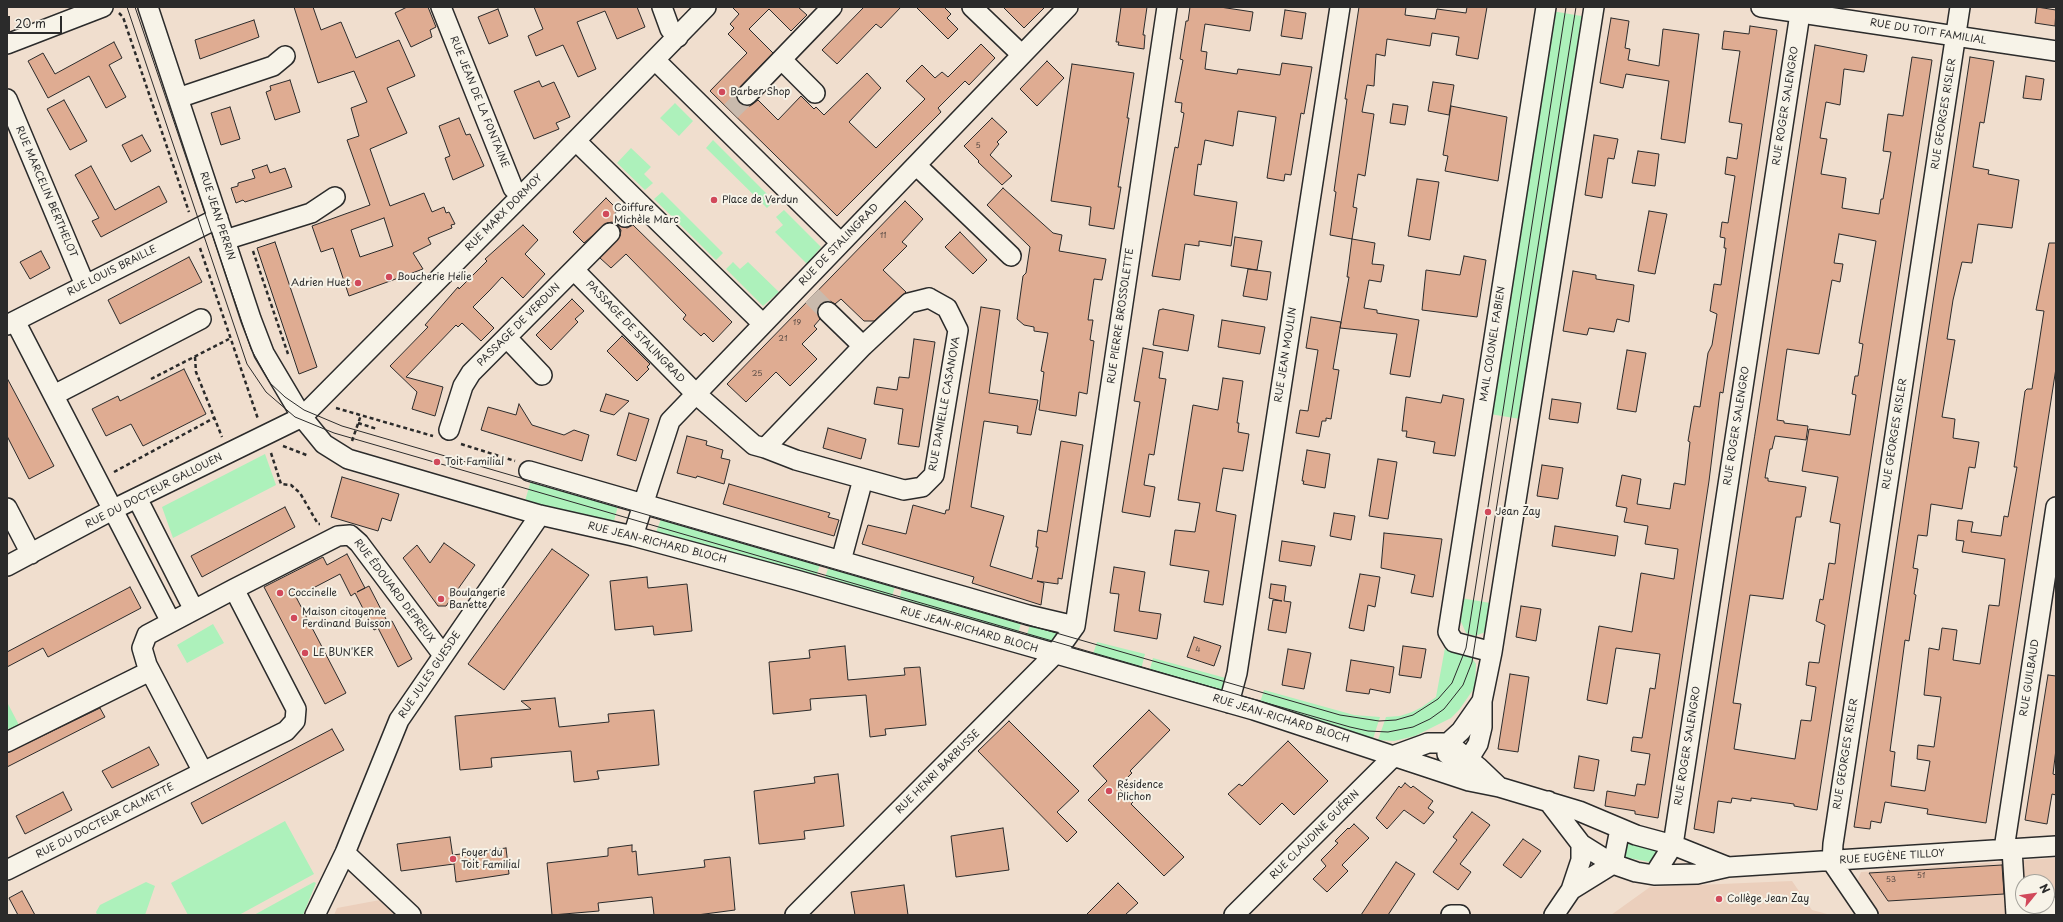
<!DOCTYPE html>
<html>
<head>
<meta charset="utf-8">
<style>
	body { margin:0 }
	#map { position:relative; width:2063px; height:922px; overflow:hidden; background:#f0dece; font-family:"Playpen Sans",sans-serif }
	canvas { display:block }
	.frame { position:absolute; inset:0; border:8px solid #2b2b2b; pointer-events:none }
	.north { position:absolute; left:2015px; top:874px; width:40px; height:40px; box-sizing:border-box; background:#f7f3e8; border:1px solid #a5a39c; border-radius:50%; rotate:61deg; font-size:11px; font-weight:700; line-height:16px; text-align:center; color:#2b2b2b }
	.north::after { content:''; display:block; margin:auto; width:14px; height:18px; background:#d1495b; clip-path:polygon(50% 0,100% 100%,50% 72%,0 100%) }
	.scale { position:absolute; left:8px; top:16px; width:54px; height:18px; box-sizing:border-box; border:2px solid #2b2b2b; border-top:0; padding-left:5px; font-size:12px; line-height:14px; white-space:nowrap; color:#2b2b2b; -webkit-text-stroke:3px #f7f3e8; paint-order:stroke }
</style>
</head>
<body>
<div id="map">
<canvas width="2063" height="922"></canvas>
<div class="frame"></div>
<div class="north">N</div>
<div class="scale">20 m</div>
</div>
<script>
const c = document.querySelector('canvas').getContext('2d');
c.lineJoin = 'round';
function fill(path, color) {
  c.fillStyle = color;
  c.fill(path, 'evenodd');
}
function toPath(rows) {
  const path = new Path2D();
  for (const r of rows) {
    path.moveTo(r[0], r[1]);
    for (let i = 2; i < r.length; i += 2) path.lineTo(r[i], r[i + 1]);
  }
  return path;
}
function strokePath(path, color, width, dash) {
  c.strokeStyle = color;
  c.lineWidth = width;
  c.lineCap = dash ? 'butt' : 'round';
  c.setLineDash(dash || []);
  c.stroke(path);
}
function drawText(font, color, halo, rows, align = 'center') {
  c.font = font + ' "Playpen Sans",sans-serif';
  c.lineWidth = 4;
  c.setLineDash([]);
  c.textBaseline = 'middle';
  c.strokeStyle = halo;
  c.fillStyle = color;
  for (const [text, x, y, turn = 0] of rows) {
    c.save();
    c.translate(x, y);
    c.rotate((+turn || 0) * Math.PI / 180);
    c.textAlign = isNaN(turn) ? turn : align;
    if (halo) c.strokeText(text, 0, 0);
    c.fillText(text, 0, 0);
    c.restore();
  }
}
fill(toPath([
	[2056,858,2056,915,1877,915,1862,891,1858,879,1861,872],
	[2023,882,2047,882,2047,906,2023,906],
	[1792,881,1812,910,1831,915,1611,915,1650,887],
	[380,900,396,915,334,915,337,908]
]), '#ebcfbc');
fill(toPath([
	[1552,11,1587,17,1526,420,1490,414],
	[675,103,693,121,679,136,660,118],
	[713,140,774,201,767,208,706,148],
	[631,148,651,167,644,174,653,183,645,190,617,163],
	[662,192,723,253,716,260,654,199],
	[784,210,821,247,807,264,775,232,783,225,776,217],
	[733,262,740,269,748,262,779,292,763,306,726,269],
	[265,454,276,485,173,538,162,507],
	[532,477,619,502,614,521,525,501],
	[663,514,821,561,815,580,656,532],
	[830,563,896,583,890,603,823,583],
	[903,585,1022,619,1017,638,898,604],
	[1461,598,1496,604,1488,631,1475,636,1466,633,1458,615],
	[1031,621,1065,632,1056,644,1025,641],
	[213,624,224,643,187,663,177,645],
	[1097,642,1145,654,1140,673,1091,660],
	[1445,648,1459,650,1470,655,1476,664,1475,687,1459,710,1451,718,1415,736,1394,741,1378,740,1386,717,1400,716,1412,712,1422,707,1436,697],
	[1153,658,1229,679,1224,692,1148,676],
	[1264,690,1354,715,1380,717,1372,742,1258,709],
	[7,702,20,727,7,734],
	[285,821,314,874,239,915,188,915,171,883],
	[1622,837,1661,851,1655,861,1650,862,1623,857],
	[146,882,155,886,145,915,97,915,96,912,100,905],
	[314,882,316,883,303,915,254,915]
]), '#adf1bb');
const building = toPath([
	[294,7,313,7,321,30,341,22,356,58,399,40,415,76,387,88,407,133,370,149,390,206,424,193,432,212,444,207,446,213,449,212,455,224,451,225,452,228,428,238,431,244,413,253,423,269,349,296,333,248,321,252,312,226,370,205,347,140,359,136,351,108,367,102,354,71,318,83,294,7],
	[384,218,393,246,360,257,351,230,384,218],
	[407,7,428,7,436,27,430,30,432,37,411,47,395,13,407,7],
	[534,7,637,7,645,27,617,39,605,11,577,22,596,69,578,77,563,45,536,56,528,36,543,29,534,7],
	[732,7,798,7,807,15,791,31,769,9,749,29,773,53,739,88,736,93,739,103,744,106,750,106,758,100,778,120,801,96,814,109,816,107,824,115,867,73,881,88,849,122,876,148,925,99,906,81,922,65,935,78,942,72,948,77,981,44,995,58,969,85,965,81,938,108,941,112,837,216,710,91,747,53,728,34,734,28,730,24,739,14,732,7],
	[864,7,901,7,881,28,876,24,837,64,822,50,864,7],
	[916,7,944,7,951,14,947,18,958,29,948,39,916,7],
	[1003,7,1045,7,1024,28,1003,7],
	[1121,7,1147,7,1143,35,1145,35,1144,49,1118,45,1119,42,1116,42,1121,7],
	[1190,7,1220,7,1253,12,1250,31,1205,24,1201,51,1207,52,1205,69,1237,74,1238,69,1280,75,1282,63,1312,67,1304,114,1301,113,1291,175,1285,174,1284,181,1267,178,1276,117,1238,111,1233,146,1205,140,1201,165,1198,164,1194,195,1237,202,1231,246,1199,241,1199,246,1185,244,1180,280,1152,276,1171,169,1175,147,1178,148,1184,113,1181,112,1182,103,1175,102,1183,60,1180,59,1186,21,1188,21,1190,7],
	[1359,7,1406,7,1405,15,1435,19,1437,9,1466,13,1467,7,1487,7,1478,59,1456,55,1459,37,1432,33,1430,46,1387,39,1385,56,1376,54,1374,86,1367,85,1362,112,1374,114,1365,176,1358,174,1353,207,1357,208,1352,239,1330,235,1336,192,1334,191,1347,99,1345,99,1359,7],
	[2037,7,2056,10,2055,26,2035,23,2037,7],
	[498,9,508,36,489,44,478,17,498,9],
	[1285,10,1306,13,1302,39,1281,36,1285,10],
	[1611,18,1629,21,1625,48,1630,49,1628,60,1659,66,1663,29,1699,34,1685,143,1661,139,1669,81,1626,74,1623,88,1600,83,1611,18],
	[254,20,259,37,200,59,195,40,254,20],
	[1750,26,1777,30,1723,393,1720,392,1709,481,1658,818,1635,814,1635,811,1605,806,1607,791,1635,796,1637,784,1645,785,1650,754,1631,751,1633,737,1642,738,1650,688,1655,689,1660,654,1616,648,1607,704,1587,700,1599,626,1632,632,1641,573,1674,579,1678,549,1645,544,1648,526,1624,522,1627,508,1616,506,1622,475,1641,479,1637,504,1670,509,1674,483,1685,485,1690,442,1688,441,1691,423,1694,406,1700,407,1708,353,1712,345,1717,314,1710,311,1714,284,1721,285,1726,248,1724,248,1725,238,1720,237,1722,222,1728,223,1735,176,1725,174,1727,157,1737,159,1742,124,1729,122,1740,51,1722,49,1724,31,1749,34,1750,26],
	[114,42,122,58,109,65,126,97,106,108,89,76,48,98,28,61,43,53,55,74,114,42],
	[1815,45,1867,55,1864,72,1844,69,1840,105,1826,102,1820,138,1827,139,1821,174,1846,178,1842,208,1879,214,1881,199,1883,199,1891,152,1883,151,1888,114,1903,116,1912,57,1932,60,1817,810,1794,806,1794,804,1751,798,1751,801,1732,798,1731,803,1718,801,1714,833,1694,829,1815,45],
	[1839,234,1876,241,1859,343,1863,344,1858,376,1855,376,1852,394,1856,395,1850,435,1809,429,1802,471,1838,477,1830,522,1840,524,1835,564,1829,563,1823,600,1820,599,1816,621,1825,625,1819,663,1809,662,1806,685,1816,687,1811,721,1801,720,1795,759,1734,749,1741,704,1733,703,1750,595,1783,599,1796,517,1801,517,1806,487,1768,481,1768,478,1765,478,1770,449,1772,449,1775,436,1806,440,1808,426,1784,423,1784,421,1777,420,1787,349,1819,354,1832,280,1840,282,1843,264,1834,263,1839,234],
	[1970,57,1994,61,1984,123,1980,122,1973,167,1989,170,1988,174,2019,180,2012,228,1978,224,1972,263,1962,262,1953,300,1947,339,1955,340,1942,417,1955,419,1953,438,1979,442,1975,468,1969,467,1962,509,1931,504,1927,536,1918,535,1913,568,1918,569,1914,594,1916,595,1909,641,1905,640,1890,751,1895,752,1891,786,1925,791,1930,761,1917,759,1918,745,1934,747,1941,697,1924,695,1929,648,1939,650,1942,628,1957,630,1953,660,1980,664,1989,605,1999,606,2005,559,1962,552,1964,541,1956,540,1958,520,1973,522,1971,532,2001,536,2004,516,2008,517,2017,467,2014,467,2025,391,2027,389,2032,389,2044,311,2036,310,2049,243,2056,243,2056,368,1986,823,1927,814,1928,809,1885,802,1881,823,1871,821,1870,829,1854,827,1970,57],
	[1047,61,1064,78,1037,106,1020,89,1047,61],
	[1072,64,1134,73,1127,118,1129,118,1118,187,1121,187,1114,229,1089,225,1091,207,1051,201,1072,64],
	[2026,76,2044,79,2041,100,2023,98,2026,76],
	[290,80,300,112,275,120,266,92,271,90,270,86,290,80],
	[539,81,542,87,554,82,570,117,556,123,559,129,534,139,514,91,539,81],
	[1433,82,1454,85,1449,115,1428,111,1433,82],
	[64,100,87,141,70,150,47,109,64,100],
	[1393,104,1408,106,1405,125,1390,123,1393,104],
	[1451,106,1507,117,1498,181,1445,171,1448,156,1443,155,1451,106],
	[230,107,240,139,221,145,211,113,230,107],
	[459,118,466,135,470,134,484,166,453,180,445,158,450,156,439,126,459,118],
	[992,118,1007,132,997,142,999,144,990,155,1012,176,1002,185,978,162,979,161,964,146,992,118],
	[142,135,151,151,131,162,122,145,142,135],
	[1594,135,1618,139,1614,159,1608,158,1602,198,1585,195,1594,135],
	[1638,151,1659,154,1655,186,1632,183,1638,151],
	[267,165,270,173,285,168,292,187,245,202,243,200,236,203,231,188,238,186,238,183,255,178,252,170,267,165],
	[91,166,115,210,159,186,167,202,101,237,92,221,99,218,75,175,91,166],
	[1417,179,1439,182,1430,240,1408,236,1417,179],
	[1003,188,1053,233,1062,235,1059,251,1106,259,1102,280,1094,279,1088,320,1093,320,1090,340,1094,341,1087,394,1079,392,1076,416,1039,410,1044,372,1041,371,1048,333,1034,331,1034,327,1024,325,1017,319,1023,276,1026,273,1030,247,987,205,1003,188],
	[606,198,617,209,614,219,617,224,627,228,633,225,732,322,713,342,704,333,701,336,683,319,686,315,626,254,611,268,600,258,620,236,621,230,617,225,612,222,607,223,584,243,573,232,606,198],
	[905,201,923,219,902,242,907,246,883,270,906,292,874,321,864,321,841,299,835,304,830,301,820,304,817,310,820,319,814,326,817,329,802,344,817,359,790,386,776,372,746,402,727,384,905,201],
	[1649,211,1667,214,1655,274,1638,271,1649,211],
	[523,225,538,240,525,254,545,274,523,298,502,277,490,290,473,307,494,328,481,341,462,323,458,327,456,325,406,377,443,387,435,416,412,409,417,392,390,366,428,327,425,325,458,287,459,289,487,261,485,259,523,225],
	[960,232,987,260,973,274,945,247,960,232],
	[1235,237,1262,241,1257,270,1231,266,1235,237],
	[1352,239,1375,243,1372,264,1384,265,1381,282,1369,280,1364,308,1377,310,1377,313,1419,320,1410,377,1390,374,1397,334,1340,328,1349,277,1347,277,1352,239],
	[275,242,317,367,299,374,257,248,275,242],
	[41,251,50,268,30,279,20,262,41,251],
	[1464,256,1486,260,1477,317,1422,310,1426,270,1460,275,1464,256],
	[189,257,202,282,120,324,108,300,189,257],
	[1248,269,1271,272,1267,300,1243,296,1248,269],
	[1573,271,1596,275,1596,279,1634,285,1629,322,1617,319,1614,332,1589,328,1587,335,1563,331,1573,271],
	[572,299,584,311,575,319,578,322,551,350,536,335,572,299],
	[981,307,1000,310,989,393,1038,400,1031,435,1017,433,1018,426,984,421,971,507,1004,516,990,566,1032,579,1038,547,1036,547,1038,530,1047,532,1061,441,1083,445,1062,579,1058,578,1058,584,1037,581,1044,583,1041,605,972,583,974,577,862,544,868,525,906,534,913,505,945,514,946,510,949,510,981,307],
	[1163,309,1194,315,1188,351,1153,345,1159,310,1163,309],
	[1311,317,1341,322,1333,369,1339,370,1331,419,1326,418,1326,421,1322,421,1319,437,1296,433,1300,410,1308,411,1318,350,1306,348,1311,317],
	[1222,320,1265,327,1260,354,1218,347,1222,320],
	[622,336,650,364,647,367,649,369,637,381,607,351,622,336],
	[914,339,935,342,919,447,898,444,903,409,874,404,877,387,897,390,899,377,909,378,914,339],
	[1143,348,1163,352,1159,378,1166,379,1154,455,1149,454,1144,485,1155,487,1150,517,1122,512,1140,402,1134,401,1143,348],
	[1627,350,1646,353,1636,412,1617,409,1627,350],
	[184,369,206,414,143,446,131,424,106,436,92,409,118,396,120,401,184,369],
	[7,378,54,466,29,479,7,436,7,378],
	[1223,378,1243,381,1237,423,1239,423,1238,432,1249,434,1243,471,1223,468,1216,511,1236,515,1223,605,1204,602,1209,571,1170,565,1175,530,1195,532,1200,503,1178,500,1193,405,1218,410,1223,378],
	[606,394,629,401,614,415,600,411,606,394],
	[1443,395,1464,399,1455,456,1433,453,1435,442,1406,437,1407,431,1402,431,1406,397,1441,403,1443,395],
	[1552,399,1581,403,1578,423,1549,419,1552,399],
	[519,404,532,425,564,435,574,430,589,435,582,461,481,430,488,407,516,415,519,404],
	[629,413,649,419,636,461,617,455,629,413],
	[828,428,866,439,861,459,823,448,828,428],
	[687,436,707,441,706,445,723,450,721,458,730,460,724,484,697,476,696,478,677,473,687,436],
	[1307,450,1330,454,1325,488,1303,484,1304,481,1302,481,1307,450],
	[1378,459,1397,462,1388,519,1369,516,1378,459],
	[1542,465,1563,468,1558,499,1537,496,1542,465],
	[342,477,399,494,391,521,382,518,378,531,331,517,342,477],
	[729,484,830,513,828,517,839,520,834,536,723,504,729,484],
	[285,507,295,527,202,577,191,556,285,507],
	[1334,513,1355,516,1351,540,1330,536,1334,513],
	[1555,526,1618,536,1615,556,1552,546,1555,526],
	[1384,533,1442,539,1433,597,1411,593,1415,575,1381,568,1384,533],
	[1282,541,1315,546,1311,566,1279,561,1282,541],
	[444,543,475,565,446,606,438,606,403,558,417,545,430,563,444,543],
	[552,549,589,575,504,690,468,664,552,549],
	[347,554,365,588,357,592,369,586,388,623,392,621,412,659,398,667,378,628,374,630,355,593,351,596,340,574,296,597,346,693,325,704,264,587,323,557,327,565,347,554],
	[1114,567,1145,572,1139,611,1161,614,1157,639,1114,631,1119,594,1110,593,1114,567],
	[1360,574,1380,577,1375,607,1368,605,1364,631,1349,628,1360,574],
	[647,577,648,588,687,584,692,631,654,635,653,626,615,630,610,581,647,577],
	[1271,584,1286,586,1284,601,1291,602,1286,633,1268,630,1273,600,1282,601,1269,598,1271,584],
	[130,587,141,608,48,657,43,648,7,667,7,652,130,587],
	[1521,606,1541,609,1536,641,1516,637,1521,606],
	[1194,637,1221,646,1214,666,1187,657,1194,637],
	[845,646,848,680,905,675,904,668,920,667,926,725,885,729,886,735,870,737,866,695,810,699,811,710,773,714,769,662,810,658,809,650,845,646],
	[1403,646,1426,649,1421,678,1399,675,1403,646],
	[1288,649,1311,653,1304,689,1282,685,1288,649],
	[1351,660,1394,667,1390,693,1370,689,1369,694,1346,691,1351,660],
	[1510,674,1529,677,1518,752,1498,749,1510,674],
	[2048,675,2056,676,2056,749,2053,774,2056,775,2056,795,2052,794,2047,824,2025,820,2048,675],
	[555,698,559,727,609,722,608,714,654,710,659,765,597,771,599,779,574,782,571,751,491,758,492,767,460,770,455,716,531,709,521,701,555,698],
	[100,708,105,717,7,767,7,753,100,708],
	[1149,710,1170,730,1130,771,1132,773,1118,787,1133,802,1131,804,1184,857,1164,876,1088,800,1107,781,1093,766,1149,710],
	[1009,721,1079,791,1057,812,1077,832,1067,842,978,751,1009,721],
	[332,729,344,750,202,824,191,803,332,729],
	[1288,741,1328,781,1294,815,1282,803,1260,825,1228,794,1239,784,1242,786,1288,741],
	[149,747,159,765,112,788,102,771,149,747],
	[1579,756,1599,760,1594,791,1574,788,1579,756],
	[838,774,844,826,804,831,805,839,759,844,754,791,815,783,814,777,838,774],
	[1405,783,1411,788,1413,786,1433,801,1428,808,1434,812,1424,824,1404,810,1387,829,1376,818,1399,786,1401,788,1405,783],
	[63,792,72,810,25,834,16,816,63,792],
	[1472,812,1490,825,1460,864,1471,872,1458,890,1433,872,1457,840,1453,837,1472,812],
	[1354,824,1369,838,1342,865,1348,871,1327,892,1313,879,1326,866,1321,860,1338,843,1335,841,1348,828,1349,829,1354,824],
	[1003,828,1009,870,956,877,951,836,1003,828],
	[450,837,454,864,401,871,397,844,450,837],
	[1523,839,1541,851,1521,878,1503,865,1523,839],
	[632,845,632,852,636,851,638,875,705,867,704,860,730,857,735,910,697,915,654,915,652,897,598,903,599,911,552,915,547,863,608,856,608,848,632,845],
	[506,848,509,874,456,882,453,855,506,848],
	[1396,862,1415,874,1388,915,1361,915,1396,862],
	[2002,865,2004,894,1888,901,1869,873,2002,865],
	[1118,883,1138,903,1125,915,1086,915,1118,883],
	[904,885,908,915,855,915,851,892,904,885],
	[22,891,35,915,18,915,9,898,22,891]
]);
fill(building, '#dfac92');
strokePath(building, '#2b2b2b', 1);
strokePath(toPath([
	[731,111,747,95],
	[812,296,828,312]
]), '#c9baad', 19, [19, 10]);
const minor = toPath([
	[148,7,251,319,264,353,302,417,324,444,348,459,540,515,633,536,796,580,1254,710,1469,781,1499,787,1579,811,1636,835,1673,845,1728,867],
	[441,7,513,188,521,196],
	[662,7,670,29,678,37],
	[972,7,1021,54],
	[1761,7,2056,51],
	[7,44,103,7],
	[655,60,841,243],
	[782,60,815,93],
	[747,95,832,7],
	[178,98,273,66,285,56],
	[7,99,85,285],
	[576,141,763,324],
	[916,165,1011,256],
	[625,217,640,204],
	[225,240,311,213,335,197],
	[574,270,696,394,754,445,765,448],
	[929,298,947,308,958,330,934,475,922,487,904,490,796,460,765,448,863,346,909,303,929,298],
	[828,312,863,346],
	[15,321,171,622],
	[7,325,218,218],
	[507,338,542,375],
	[54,395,201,319],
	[449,430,463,386,471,373,610,233],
	[529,471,1028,615,1075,626],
	[137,498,194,610],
	[7,508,31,554],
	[633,536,670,421,1068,7],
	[841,561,863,479],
	[7,566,114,509,302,417,546,171,706,7],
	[234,589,296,709,295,721,286,731,203,772,147,665,142,648,147,635,234,589,338,536,350,535,359,543,443,655],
	[1492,652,1454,642,1448,632,1546,7],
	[1229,703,1237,673,1340,7],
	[7,742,150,671],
	[1447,754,1448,743,1461,731,1482,701],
	[1445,772,1468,760,1478,744,1482,727,1482,701,1492,652,1594,7],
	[1548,801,1581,844,1613,864,1636,872,1654,875,1697,874,1728,867,2056,846],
	[2004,849,2056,507],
	[2012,849,2016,915],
	[345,853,411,915],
	[1613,864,1620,829],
	[7,870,203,772],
	[1654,875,1673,845,1801,7],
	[1571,890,1613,864],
	[2016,906,2056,907],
	[315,915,345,853,399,720,540,515],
	[795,915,1055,654,1075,626,1167,7],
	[1234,915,1395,755,1428,743,1448,743,1478,767,1499,787],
	[1451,915,1460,915],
	[1554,915,1571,890,1581,860,1581,844],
	[1868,915,1832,862,1833,844,1960,7]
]);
strokePath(minor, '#2b2b2b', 22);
strokePath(toPath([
	[119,13,123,17,189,212],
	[200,248,258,419],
	[253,251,288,354],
	[195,357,196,372,222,437],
	[151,379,229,339],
	[336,408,433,436],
	[358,423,377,429],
	[352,441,361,415],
	[461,444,515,461],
	[283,446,309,456],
	[271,453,281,484,291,485,300,493,318,524,320,524],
	[114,472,214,418]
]), '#2b2b2b', 2.5, [4, 3]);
strokePath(minor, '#f7f3e8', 19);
strokePath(toPath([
	[127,7,247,364,266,392,295,417,334,433,1232,693,1350,727,1368,731,1388,732,1413,727,1430,719,1444,709,1463,685,1472,662,1576,7],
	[135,7,251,349,270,383,285,397,304,410,342,426,641,513,1340,715,1379,721,1396,720,1413,715,1438,699,1452,683,1466,648,1566,7]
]), '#2b2b2b', 1);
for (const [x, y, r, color] of [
	[722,92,4,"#d1495b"],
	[714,200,4,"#d1495b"],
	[606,214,4,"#d1495b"],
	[389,277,4,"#d1495b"],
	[358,283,4,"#d1495b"],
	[437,462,4,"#d1495b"],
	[1488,512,4,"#d1495b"],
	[280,593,4,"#d1495b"],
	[441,599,4,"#d1495b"],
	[294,618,4,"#d1495b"],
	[305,653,4,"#d1495b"],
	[1109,791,4,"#d1495b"],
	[453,859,4,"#d1495b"],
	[1719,899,4,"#d1495b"]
]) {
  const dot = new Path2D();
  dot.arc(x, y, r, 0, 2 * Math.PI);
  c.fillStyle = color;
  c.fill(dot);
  strokePath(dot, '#f7f3e8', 1.5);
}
drawText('8px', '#584b45', null, [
	["5",978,146],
	["11",883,236],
	["19",797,323],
	["21",783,339],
	["25",757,374],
	["4",1198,650],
	["51",1921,876],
	["53",1891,880]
]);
drawText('10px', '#2b2b2b', '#f7f3e8', [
	["RUE DU TOIT FAMILIAL",1928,32,9],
	["RUE JEAN DE LA FONTAINE",479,102,68],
	["RUE ROGER SALENGRO",1786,106,-81],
	["RUE GEORGES RISLER",1944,114,-81],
	["RUE MARCELIN BERTHELOT",46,192,67],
	["RUE MARX DORMOY",504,213,-45],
	["RUE JEAN PERRIN",217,216,72],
	["RUE DE STALINGRAD",839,245,-46],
	["RUE LOUIS BRAILLE",112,271,-27],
	["RUE PIERRE BROSSOLETTE",1121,316,-82],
	["PASSAGE DE VERDUN",519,325,-45],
	["PASSAGE DE STALINGRAD",635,332,46],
	["MAIL COLONEL FABIEN",1493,344,-81],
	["RUE JEAN MOULIN",1286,355,-81],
	["RUE DANIELLE CASANOVA",945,404,-80],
	["RUE ROGER SALENGRO",1737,426,-81],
	["RUE GEORGES RISLER",1895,434,-81],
	["RUE DU DOCTEUR GALLOUEN",154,491,-27],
	["RUE JEAN-RICHARD BLOCH",657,543,14],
	["RUE ÉDOUARD DEPREUX",394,591,53],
	["RUE JEAN-RICHARD BLOCH",969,630,16],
	["RUE JULES GUESDE",430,675,-56],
	["RUE GUILBAUD",2030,678,-81],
	["RUE JEAN-RICHARD BLOCH",1281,719,17],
	["RUE ROGER SALENGRO",1688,746,-81],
	["RUE GEORGES RISLER",1846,754,-81],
	["RUE HENRI BARBUSSE",938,772,-45],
	["RUE DU DOCTEUR CALMETTE",105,821,-27],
	["RUE CLAUDINE GUÉRIN",1315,835,-45],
	["RUE EUGÈNE TILLOY",1892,857,-4]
]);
drawText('10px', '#2b2b2b', '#f7f3e8', [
	["Barber Shop",730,92],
	["Place de Verdun",722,200],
	["Coiffure",614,208],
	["Michèle Marc",614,220],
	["Boucherie Helie",397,277],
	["Adrien Huet",350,283,"right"],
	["Toit Familial",445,462],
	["Jean Zay",1496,512],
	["Coccinelle",288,593],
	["Boulangerie",449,593],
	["Banette",449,605],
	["Maison citoyenne",302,612],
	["Ferdinand Buisson",302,624],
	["LE BUN'KER",313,653],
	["Résidence",1117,785],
	["Plichon",1117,797],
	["Foyer du",461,853],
	["Toit Familial",461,865],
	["Collège Jean Zay",1727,899]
], 'left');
</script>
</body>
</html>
